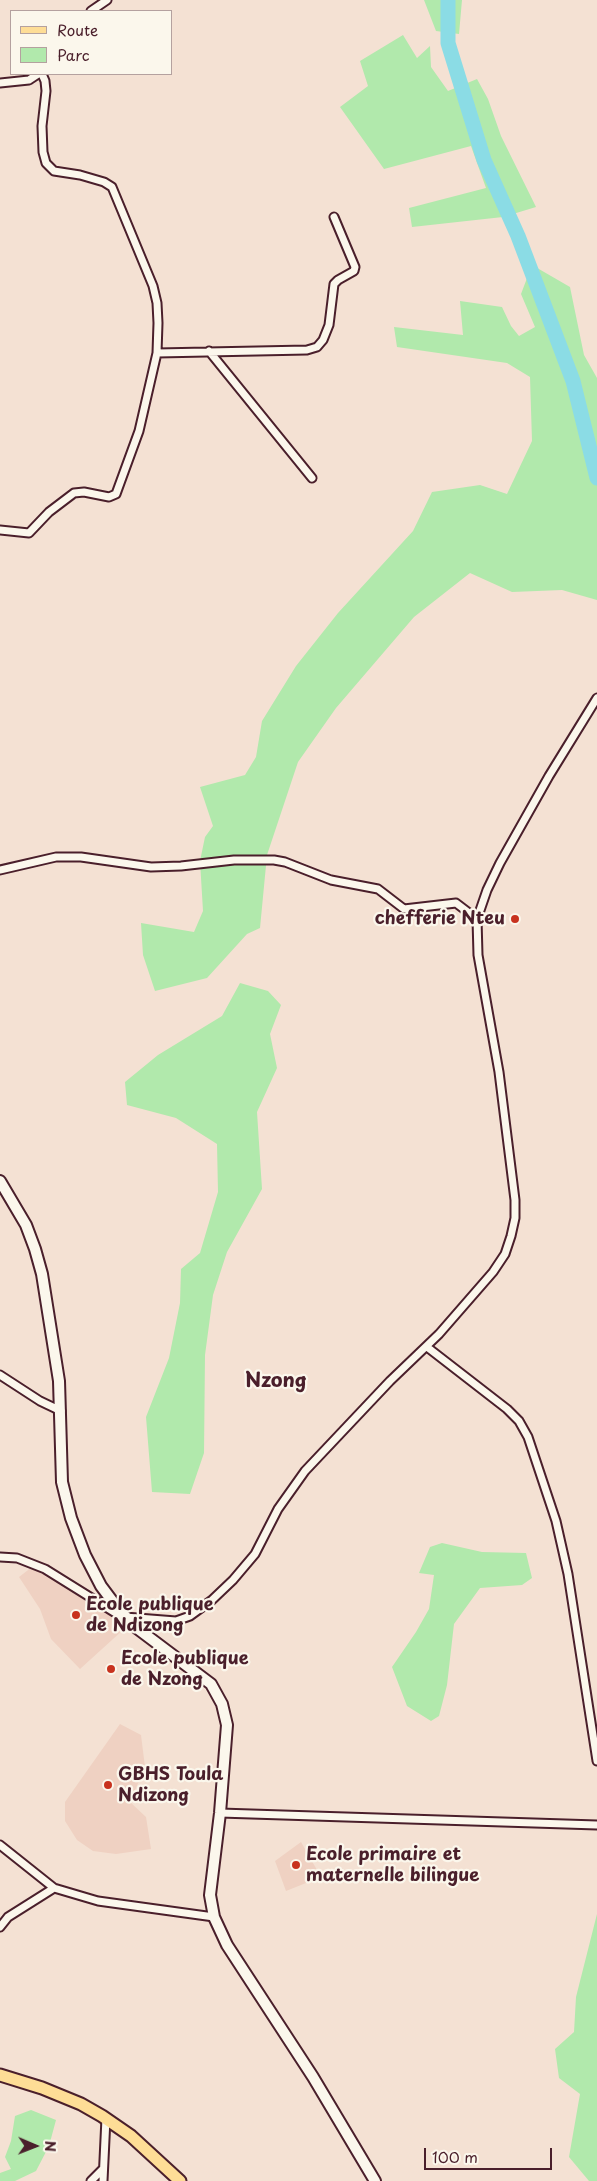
<!DOCTYPE html>
<html>
<head>
<meta charset="utf-8">
<style>
	body { margin:0 }
	#map { position:relative; width:597px; height:2181px; overflow:hidden; background:#f4e1d3; font-family:"Playpen Sans",sans-serif }
	canvas { display:block }
	.legend { position:absolute; left:10px; top:10px; width:162px; height:65px; box-sizing:border-box; background:#fbf7ec; border:1px solid #b4a19f; margin:0; padding:6px 9px; list-style:none; font-size:15px; color:#4a1f2b }
	.legend li { display:flex; align-items:center; gap:10px; height:25px }
	.legend b { width:25px; border:1px solid #b4a19f }
	.north { position:absolute; left:10px; top:2121px; width:50px; height:50px; -webkit-text-stroke:4px #fbf7ec; paint-order:stroke; rotate:91deg; font-size:14px; font-weight:700; line-height:20px; text-align:center; color:#4a1f2b }
	.north::after { content:''; display:block; margin:auto; width:18px; height:22px; background:#4a1f2b; clip-path:polygon(50% 0,100% 100%,50% 72%,0 100%) }
	.scale { position:absolute; left:424px; top:2148px; width:128px; height:22px; box-sizing:border-box; border:2px solid #4a1f2b; border-top:0; padding-left:6px; font-size:15px; line-height:18px; white-space:nowrap; color:#4a1f2b; -webkit-text-stroke:4px #fbf7ec; paint-order:stroke }
</style>
</head>
<body>
<div id="map">
<canvas width="597" height="2181"></canvas>
<ul class="legend">
<li><b style="height:6px;background:#fedd96"></b>Route</li>
<li><b style="height:14px;background:#b1e9ac"></b>Parc</li>
</ul>
<div class="north">N</div>
<div class="scale">100 m</div>
</div>
<script>
const c = document.querySelector('canvas').getContext('2d');
c.lineJoin = 'round';
function fill(path, color) {
  c.fillStyle = color;
  c.fill(path, 'evenodd');
}
function toPath(rows) {
  const path = new Path2D();
  for (const r of rows) {
    path.moveTo(r[0], r[1]);
    for (let i = 2; i < r.length; i += 2) path.lineTo(r[i], r[i + 1]);
  }
  return path;
}
function strokePath(path, color, width, dash) {
  c.strokeStyle = color;
  c.lineWidth = width;
  c.lineCap = dash ? 'butt' : 'round';
  c.setLineDash(dash || []);
  c.stroke(path);
}
function drawText(font, color, halo, rows, align = 'center') {
  c.font = font + ' "Playpen Sans",sans-serif';
  c.lineWidth = 4.5;
  c.setLineDash([]);
  c.textBaseline = 'middle';
  c.strokeStyle = halo;
  c.fillStyle = color;
  for (const [text, x, y, turn = 0] of rows) {
    c.save();
    c.translate(x, y);
    c.rotate((+turn || 0) * Math.PI / 180);
    c.textAlign = isNaN(turn) ? turn : align;
    if (halo) c.strokeText(text, 0, 0);
    c.fillText(text, 0, 0);
    c.restore();
  }
}
fill(toPath([
	[32,1567,78,1593,118,1621,123,1630,80,1669,51,1639,40,1609,19,1577],
	[120,1724,141,1735,145,1767,130,1802,146,1817,151,1849,116,1854,93,1851,77,1840,65,1821,65,1802],
	[301,1842,321,1877,286,1891,275,1861]
]), '#efd1c2');
fill(toPath([
	[424,0,462,0,459,34,436,31],
	[403,35,417,58,430,46,431,67,448,91,477,79,488,99,501,136,536,207,503,217,412,227,409,208,486,188,471,146,384,169,340,107,368,86,360,61],
	[532,265,570,287,584,355,597,378,597,600,562,590,512,592,470,573,414,617,336,708,298,762,267,855,260,928,247,934,207,978,155,991,143,955,141,923,194,932,203,911,200,861,205,837,213,826,200,787,245,775,256,757,262,721,296,666,338,613,413,531,432,492,480,485,507,494,532,441,530,377,507,363,397,347,394,327,463,335,460,301,502,307,511,326,519,336,535,327,521,294],
	[240,983,268,991,281,1005,270,1034,277,1068,257,1112,262,1189,227,1252,213,1295,205,1355,204,1453,190,1494,152,1492,146,1417,169,1358,180,1303,181,1269,200,1253,218,1192,217,1144,176,1118,127,1105,125,1082,158,1055,222,1016],
	[442,1543,482,1552,526,1553,532,1578,522,1585,480,1588,454,1624,447,1685,439,1716,431,1721,407,1706,392,1667,416,1632,429,1609,434,1575,419,1573,430,1547],
	[597,1914,597,2181,589,2181,569,2157,580,2094,559,2078,555,2049,574,2032,576,1997],
	[31,2110,56,2120,49,2146,36,2171,15,2181,0,2181,0,2173,11,2169,5,2157,11,2141,15,2116]
]), '#b1e9ac');
strokePath(toPath([
	[448,0,448,43,484,160,518,236,573,381,597,478]
]), '#8bdce5', 15);
const street = toPath([
	[91,11,107,0],
	[0,83,29,80,38,74],
	[209,351,312,478],
	[157,353,307,350,317,347,323,340,329,325,334,284,338,280,354,271,355,267,334,217],
	[0,530,29,533,49,512,74,493,84,492,109,497,116,494,139,431,157,353,158,323,157,303,153,286,112,187,104,182,80,175,54,171,46,163,43,152,42,126,46,91,45,81,42,74],
	[0,870,56,857,81,857,151,867,181,866,234,860,274,860,285,862,331,880,378,889,404,909,456,903,477,919],
	[427,1347,507,1409,519,1421,528,1437,556,1521,568,1574,597,1761],
	[0,1375,40,1401,61,1411],
	[0,1557,17,1558,45,1569,114,1612,125,1617,176,1621,190,1616,212,1600,233,1580,255,1554,278,1509,305,1471,390,1381,439,1334,493,1272,505,1254,511,1236,515,1218,515,1200,499,1072,478,955,477,919,487,890,500,863,549,776,597,698],
	[220,1813,597,1825],
	[0,1845,54,1888],
	[0,1927,8,1917,54,1888,98,1901,214,1917],
	[91,2181,103,2169],
	[103,2181,106,2118]
]);
const secondary = toPath([
	[0,1181,26,1225,35,1249,42,1274,59,1381,62,1482,71,1518,85,1555,101,1586,119,1610,138,1629,211,1684,222,1704,227,1725,220,1813,210,1895,214,1917,227,1945,313,2077,375,2181]
]);
const primary = toPath([
	[0,2075,42,2088,81,2104,102,2116,131,2136,180,2181]
]);
strokePath(street, '#4a1f2b', 11);
strokePath(secondary, '#4a1f2b', 14);
strokePath(primary, '#4a1f2b', 15);
strokePath(street, '#fbf7ec', 7);
strokePath(secondary, '#fbf7ec', 10);
strokePath(primary, '#fedd96', 11);
for (const [x, y, r, color] of [
	[515,919,5,"#c8321e"],
	[76,1615,5,"#c8321e"],
	[111,1669,5,"#c8321e"],
	[108,1785,5,"#c8321e"],
	[296,1865,5,"#c8321e"]
]) {
  const dot = new Path2D();
  dot.arc(x, y, r, 0, 2 * Math.PI);
  c.fillStyle = color;
  c.fill(dot);
  strokePath(dot, '#fbf7ec', 2);
}
drawText('bold 18px', '#4a1f2b', '#fbf7ec', [
	["chefferie Nteu",505,919,"right"],
	["Ecole publique",86,1605],
	["de Ndizong",86,1626],
	["Ecole publique",121,1659],
	["de Nzong",121,1680],
	["GBHS Toula",118,1775],
	["Ndizong",118,1796],
	["Ecole primaire et",306,1855],
	["maternelle bilingue",306,1876]
], 'left');
drawText('bold 20px', '#4a1f2b', '#fbf7ec', [
	["Nzong",276,1381]
]);
</script>
</body>
</html>
